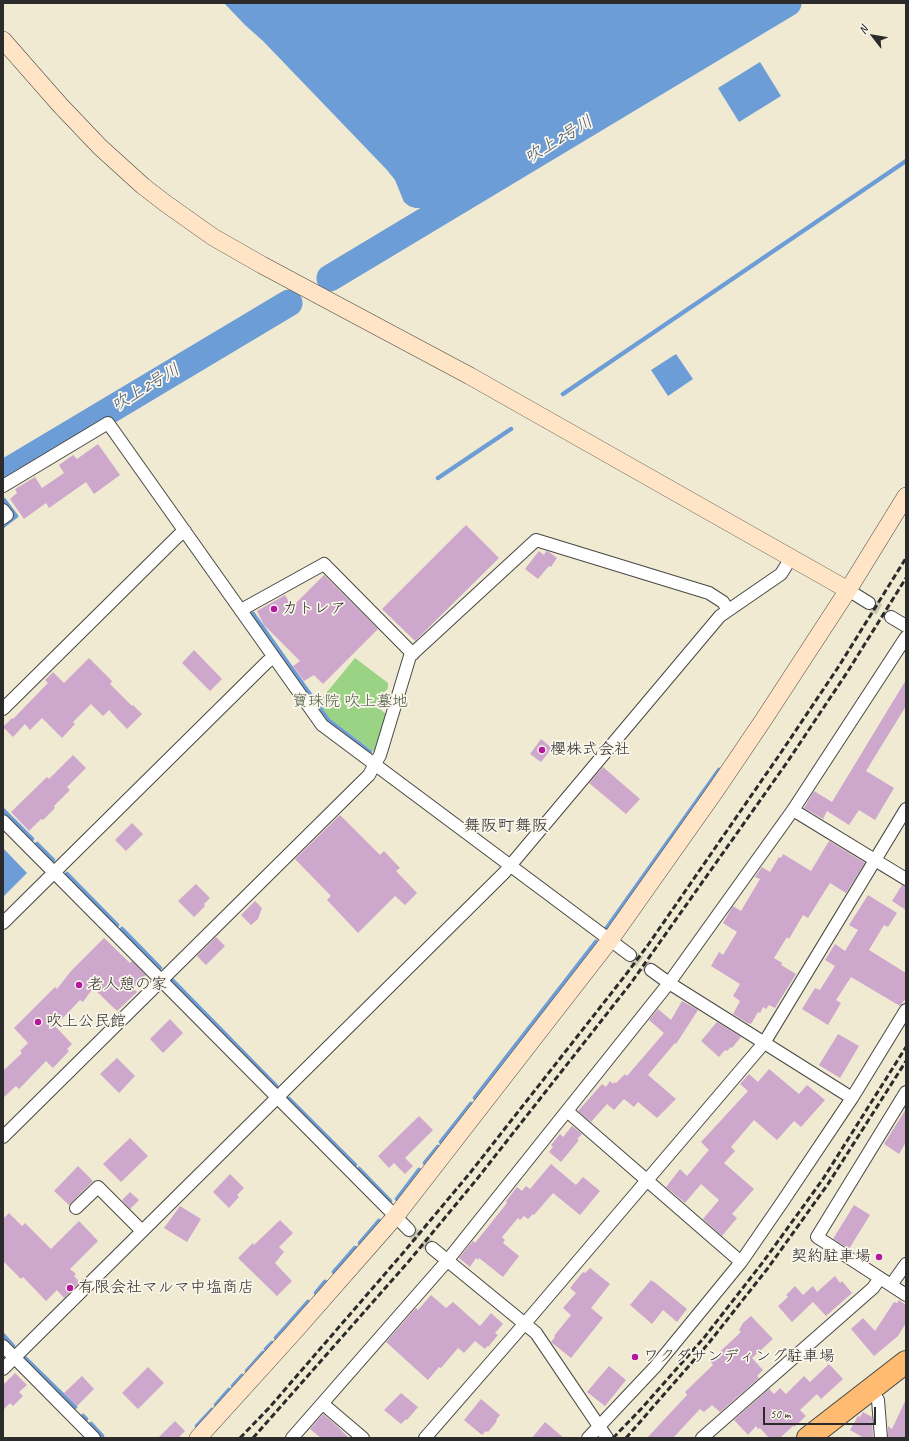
<!DOCTYPE html>
<html>
<head>
<meta charset="utf-8">
<style>
	body { margin:0 }
	#map { position:relative; width:909px; height:1441px; overflow:hidden; background:#f0ead2; font-family:Caveat,sans-serif }
	canvas { display:block }
	.frame { position:absolute; inset:0; border:4px solid #2b2b2b; pointer-events:none }
	.north { position:absolute; left:853px; top:16px; width:40px; height:40px; -webkit-text-stroke:3px #fbf7ec; paint-order:stroke; rotate:301deg; font-size:11px; font-weight:700; line-height:16px; text-align:center; color:#2b2b2b }
	.north::after { content:''; display:block; margin:auto; width:14px; height:18px; background:#2b2b2b; clip-path:polygon(50% 0,100% 100%,50% 72%,0 100%) }
	.scale { position:absolute; left:763px; top:1407px; width:113px; height:18px; box-sizing:border-box; border:2px solid #2b2b2b; border-top:0; padding-left:5px; font-size:12px; line-height:14px; white-space:nowrap; color:#2b2b2b; -webkit-text-stroke:3px #fbf7ec; paint-order:stroke }
</style>
</head>
<body>
<div id="map">
<canvas width="909" height="1441"></canvas>
<div class="frame"></div>
<div class="north">N</div>
<div class="scale">50 m</div>
</div>
<script>
const c = document.querySelector('canvas').getContext('2d');
c.lineJoin = 'round';
function fill(path, color) {
  c.fillStyle = color;
  c.fill(path, 'evenodd');
}
function toPath(rows) {
  const path = new Path2D();
  for (const r of rows) {
    path.moveTo(r[0], r[1]);
    for (let i = 2; i < r.length; i += 2) path.lineTo(r[i], r[i + 1]);
  }
  return path;
}
function strokePath(path, color, width, dash) {
  c.strokeStyle = color;
  c.lineWidth = width;
  c.lineCap = dash ? 'butt' : 'round';
  c.setLineDash(dash || []);
  c.stroke(path);
}
function drawText(font, color, halo, rows, align = 'center') {
  c.font = font + ' Caveat,"Klee One",sans-serif';
  c.lineWidth = 3.5;
  c.setLineDash([]);
  c.textBaseline = 'middle';
  c.strokeStyle = halo;
  c.fillStyle = color;
  for (const [text, x, y, turn = 0] of rows) {
    c.save();
    c.translate(x, y);
    c.rotate((+turn || 0) * Math.PI / 180);
    c.textAlign = isNaN(turn) ? turn : align;
    if (halo) c.strokeText(text, 0, 0);
    c.fillText(text, 0, 0);
    c.restore();
  }
}
fill(toPath([
	[355,658,388,683,388,688,375,705,386,714,374,752,329,718,318,703]
]), '#9bd385');
fill(toPath([
	[262,305,266,307,266,311,263,314,28,455,25,456,21,454,21,450,23,447,259,306]
]), '#7cb572');
fill(toPath([
	[224,3,768,3,530,143,521,152,509,160,490,168,421,208,415,208,409,206,404,202,395,180,387,170,263,41,245,25],
	[760,62,781,96,739,122,718,88],
	[676,354,693,379,668,396,651,370],
	[3,848,27,873,3,897]
]), '#6d9dd6');
strokePath(toPath([
	[563,394,906,161],
	[438,478,511,429],
	[3,526,16,516,4,500],
	[253,614,328,720,370,752],
	[3,810,32,839],
	[37,844,53,860],
	[67,874,117,925],
	[122,929,160,968],
	[606,929,719,770],
	[173,981,276,1086],
	[475,1098,596,942],
	[289,1099,355,1165],
	[441,1142,471,1104],
	[425,1163,438,1147],
	[359,1169,390,1201],
	[397,1199,419,1170],
	[360,1243,379,1221],
	[334,1272,355,1248],
	[316,1293,325,1282],
	[3,1335,13,1346],
	[276,1338,308,1302],
	[266,1349,272,1343],
	[26,1359,75,1407],
	[247,1371,263,1353],
	[233,1386,242,1376],
	[216,1405,229,1390],
	[83,1416,86,1419],
	[91,1424,102,1436],
	[197,1426,212,1410]
]), '#6d9dd6', 4.5);
strokePath(toPath([
	[330,278,788,3],
	[3,474,289,303]
]), '#6d9dd6', 27);
fill(toPath([
	[98,444,120,475,94,494,86,482,49,508,46,503,24,519,10,499,17,493,15,489,35,477,42,488,64,473,59,465,73,455,77,459],
	[466,525,499,558,415,641,382,609],
	[539,551,544,555,546,551,549,552,557,558,551,567,549,566,538,579,525,569],
	[324,575,378,629,323,684,314,675,304,681,293,666,300,661,264,625,257,611,285,595,292,607],
	[194,650,222,679,210,691,182,663],
	[89,658,112,681,110,684,132,706,133,705,142,714,127,729,109,710,103,716,91,704,73,722,75,724,62,738,42,718,30,730,25,724,13,737,3,727,12,718,13,719,48,683,45,680,53,672,64,683],
	[906,680,906,706,866,771,894,788,875,820,859,810,849,825,827,811,823,819,804,808,814,791,832,802],
	[541,739,552,748,541,762,530,754],
	[73,755,86,768,67,787,70,790,54,806,55,808,43,820,41,819,29,831,11,812,47,777,49,779],
	[603,767,640,799,626,814,589,783],
	[340,815,380,855,384,851,400,868,396,871,417,893,405,905,395,896,358,933,327,900,331,896,295,859],
	[132,823,143,834,126,851,115,840],
	[829,841,865,863,846,893,830,883,808,918,803,915,789,939,787,937,774,958,782,963,781,965,796,974,775,1008,769,1005,766,1009,763,1007,760,1013,758,1012,751,1024,750,1023,749,1024,733,1014,740,1001,733,996,740,984,711,966,719,952,723,955,737,932,723,923,733,906,741,911,760,879,755,877,762,867,770,872,779,857,781,858,783,854,811,871],
	[196,884,210,898,204,904,205,906,194,917,178,901],
	[902,885,906,886,906,910,892,901],
	[868,895,897,913,888,927,884,925,869,950,906,973,906,998,900,1006,851,977,836,1000,841,1003,828,1025,802,1009,815,988,820,990,835,966,825,960,835,944,845,951,858,930,849,925],
	[255,901,262,908,258,919,251,925,241,915],
	[216,937,225,946,206,965,197,956],
	[104,938,130,963,132,961,146,975,133,988,137,992,117,1011,93,988,83,1002,80,1000,55,1026,72,1044,67,1049,69,1051,53,1068,46,1061,19,1089,16,1086,3,1098,3,1071,22,1053,20,1051,28,1043,14,1028,55,987,57,989,71,971],
	[682,1001,698,1010,676,1044,675,1043,648,1075,676,1099,657,1118,638,1102,634,1107,624,1099,614,1110,607,1104,591,1122,578,1111,602,1084,606,1087,610,1081,613,1084,614,1082,616,1083,625,1074,627,1076,664,1033,649,1020,658,1009,671,1020],
	[170,1019,183,1033,163,1053,150,1039],
	[717,1022,741,1037,732,1048,731,1047,727,1051,725,1050,719,1057,701,1041],
	[838,1034,859,1046,840,1078,819,1065],
	[117,1058,135,1076,119,1093,100,1074],
	[769,1069,799,1094,807,1085,825,1100,801,1127,794,1121,777,1140,754,1120,731,1147,735,1151,724,1163,754,1189,732,1214,737,1218,722,1236,703,1219,719,1200,701,1184,685,1203,666,1187,680,1169,687,1176,709,1150,701,1142,748,1091,740,1084,749,1074,758,1082],
	[906,1109,906,1142,899,1154,884,1144],
	[419,1116,433,1130,405,1158,413,1166,405,1174,394,1163,389,1168,378,1156],
	[572,1126,582,1134,577,1139,579,1140,561,1162,549,1152,553,1147,551,1145,560,1134,563,1137],
	[130,1138,148,1156,121,1182,103,1164],
	[551,1164,576,1185,583,1177,600,1191,580,1215,553,1193,534,1215,533,1214,528,1219,524,1216,520,1220,518,1218,502,1237,505,1240,503,1243,519,1256,503,1277,479,1258,478,1260,476,1258,470,1267,459,1258,473,1241,475,1243,507,1203,506,1201,517,1187,522,1191,526,1186,530,1189],
	[78,1166,93,1181,69,1205,54,1191],
	[230,1174,244,1188,237,1195,239,1197,229,1208,213,1192],
	[130,1192,139,1200,130,1209,122,1200],
	[854,1205,870,1215,849,1249,833,1239],
	[180,1206,201,1219,187,1242,164,1228],
	[9,1213,22,1226,25,1223,51,1249,79,1221,98,1241,70,1269,76,1274,74,1276,80,1282,64,1298,57,1290,46,1301,23,1277,21,1279,3,1261,3,1219],
	[280,1220,293,1233,279,1247,284,1252,275,1263,292,1281,277,1296,238,1258,253,1243,254,1245],
	[590,1268,610,1284,591,1308,603,1318,571,1358,551,1342,555,1337,554,1336,571,1315,563,1308,576,1293,570,1288,583,1272,585,1273],
	[835,1276,840,1283,842,1281,852,1293,826,1316,813,1302,792,1322,778,1306,788,1297,786,1295,795,1286,803,1295,813,1286,817,1292],
	[651,1280,653,1282,653,1281,687,1309,677,1322,663,1310,652,1324,630,1305],
	[431,1295,446,1308,453,1302,480,1326,491,1313,503,1324,495,1333,498,1335,488,1347,487,1346,485,1349,475,1341,464,1353,458,1348,441,1368,439,1367,428,1380,386,1342,416,1308,418,1310],
	[899,1300,906,1305,906,1323,898,1336,874,1356,851,1329,863,1318,875,1331,894,1302,897,1303],
	[751,1316,773,1339,752,1358,763,1370,757,1376,759,1378,720,1412,712,1405,704,1412,700,1409,673,1438,647,1438,687,1395,685,1392,713,1365,710,1361,741,1332,739,1330,743,1323],
	[829,1364,843,1379,821,1399,817,1394,800,1410,806,1416,794,1427,793,1426,780,1438,769,1438,760,1428,758,1429,756,1426,748,1435,734,1420,769,1389,774,1394,780,1388,786,1394,804,1376,810,1382],
	[609,1366,626,1380,605,1406,587,1392],
	[148,1367,164,1383,138,1409,122,1393],
	[15,1373,27,1385,19,1392,23,1396,13,1406,10,1403,3,1410,3,1385],
	[82,1376,94,1389,77,1406,64,1393],
	[401,1393,418,1407,407,1420,406,1419,401,1424,384,1410],
	[481,1399,500,1415,496,1420,497,1421,488,1432,486,1431,482,1435,464,1420],
	[906,1399,906,1438,888,1438,888,1426,892,1429],
	[863,1412,872,1417,873,1438,864,1438,850,1430,858,1416,860,1417],
	[323,1414,336,1425,349,1438,321,1438,310,1429],
	[175,1421,185,1431,178,1438,158,1438],
	[545,1422,564,1438,532,1438]
]), '#cda7cc');
strokePath(toPath([
	[869,603,891,617],
	[630,955,651,970],
	[409,1230,432,1248]
]), '#c9c4b1', 12, [12, 6]);
const street = toPath([
	[3,486,108,423,322,725,630,955],
	[3,510,7,515,3,518],
	[848,590,869,603],
	[241,610,324,564,413,654],
	[891,617,906,626],
	[3,709,178,536,185,531],
	[793,810,906,879],
	[3,821,409,1230],
	[3,923,267,662,274,657],
	[651,970,669,983,852,1098],
	[906,1092,817,1237,906,1295],
	[567,1111,741,1262],
	[3,1137,369,775,380,755,410,656,536,540,709,593,723,602,728,610],
	[76,1208,98,1187,142,1231],
	[432,1248,536,1333,607,1438],
	[891,1285,906,1264],
	[3,1346,94,1438],
	[3,1369,504,873,720,616,781,574,791,558],
	[870,1389,878,1400,881,1438],
	[323,1404,363,1438],
	[292,1438,447,1261,669,983,793,810,906,637],
	[425,1438,533,1314,764,1043,906,809],
	[588,1438,655,1367,741,1262,783,1201,852,1098,906,1010],
	[702,1438,873,1288,880,1278]
]);
const secondary = toPath([
	[3,40,60,105,100,147,143,186,165,203,213,237,262,265,470,376,848,590],
	[198,1438,294,1332,395,1217,610,940,716,790,764,719,848,590,906,496]
]);
const highway = toPath([
	[808,1438,906,1362]
]);
strokePath(street, '#494844', 14);
strokePath(secondary, '#494844', 18);
strokePath(highway, '#494844', 24);
strokePath(street, '#fff', 12);
strokePath(secondary, '#ffe4c6', 17);
strokePath(highway, '#ffbb71', 22);
strokePath(toPath([
	[240,1438,269,1408,403,1253,470,1173,624,977,648,945,780,754,839,666,906,558],
	[253,1438,409,1261,477,1179,631,983,788,761,848,671,906,578],
	[613,1438,642,1408,703,1339,763,1262,823,1179,906,1047],
	[626,1438,708,1344,768,1268,828,1184,906,1061]
]), '#2b2b2b', 3, [6, 3]);
for (const [x, y, r, color] of [
	[274,609,4,"#b5179e"],
	[542,750,4,"#b5179e"],
	[79,985,4,"#b5179e"],
	[38,1022,4,"#b5179e"],
	[879,1257,4,"#b5179e"],
	[70,1288,4,"#b5179e"],
	[635,1357,4,"#b5179e"]
]) {
  const dot = new Path2D();
  dot.arc(x, y, r, 0, 2 * Math.PI);
  c.fillStyle = color;
  c.fill(dot);
  strokePath(dot, '#fbf7ec', 1.5);
}
drawText('16px', '#2b2b2b', '#fbf7ec', [
	["カトレア",282,609],
	["櫻株式会社",550,750],
	["老人憩の家",87,985],
	["吹上公民館",46,1022],
	["契約駐車場",871,1257,"right"],
	["有限会社マルマ中塩商店",78,1288],
	["ワクダサンディング駐車場",643,1357]
], 'left');
drawText('16px', '#4d5d46', '#fbf7ec', [
	["寶珠院 吹上墓地",350,702]
]);
drawText('italic 17px', '#45596f', '#fbf7ec', [
	["吹上2号川",559,140,-31],
	["吹上2号川",146,388,-31]
]);
drawText('17px', '#2b2b2b', '#fbf7ec', [
	["舞阪町舞阪",506,827]
]);
</script>
</body>
</html>
